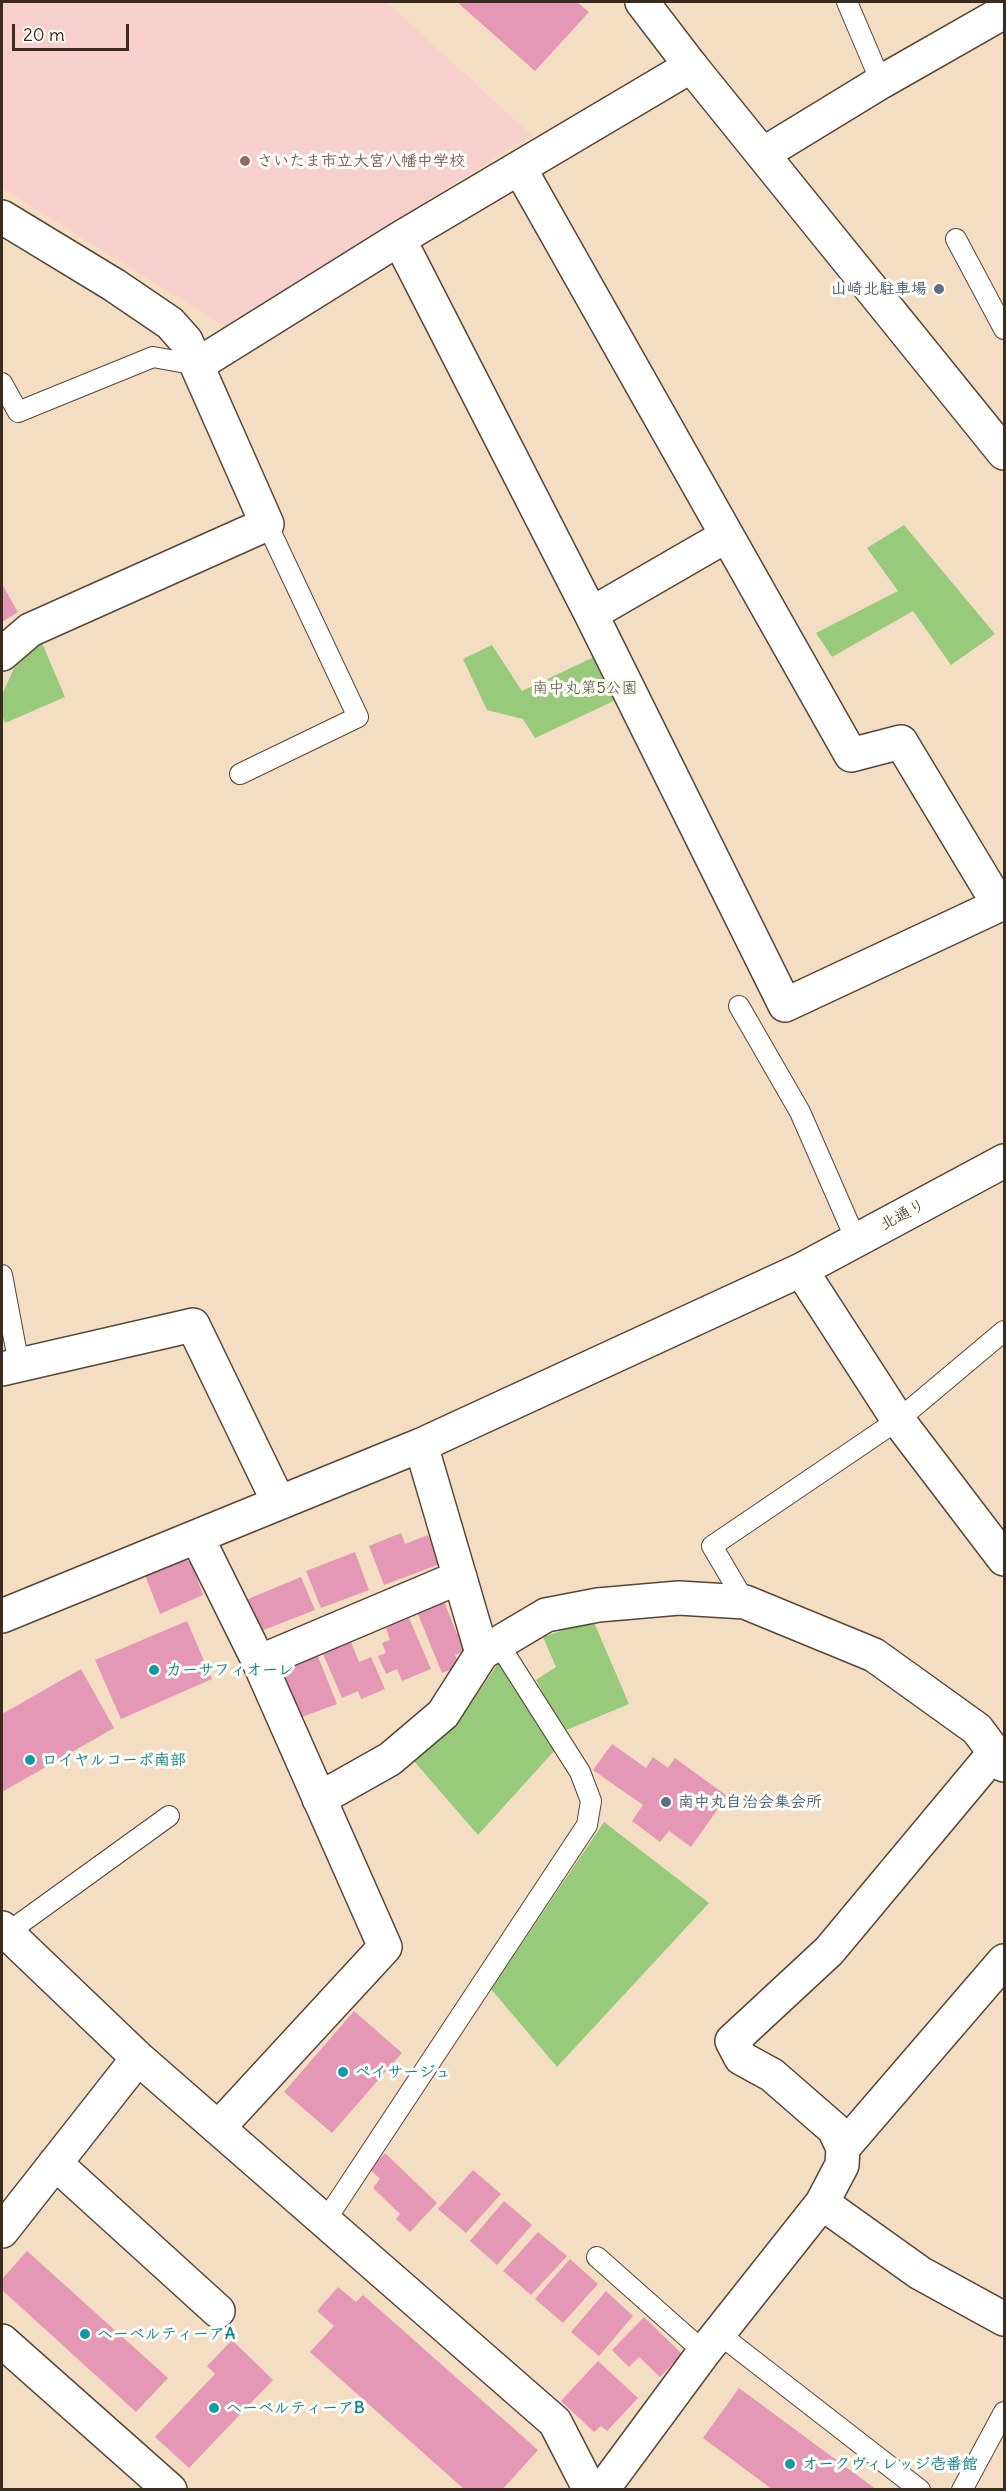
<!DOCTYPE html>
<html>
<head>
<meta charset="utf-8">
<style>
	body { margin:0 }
	#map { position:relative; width:1006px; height:2491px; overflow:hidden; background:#f4dec3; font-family:Delius,sans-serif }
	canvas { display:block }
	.frame { position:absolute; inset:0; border:3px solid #3b2a1e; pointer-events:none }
	.scale { position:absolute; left:12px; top:24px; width:117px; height:27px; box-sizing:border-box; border:3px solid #3b2a1e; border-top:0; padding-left:8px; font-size:18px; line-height:21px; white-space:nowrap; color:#3b2a1e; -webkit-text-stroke:4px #fdfcf7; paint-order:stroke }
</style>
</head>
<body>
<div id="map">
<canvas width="1006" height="2491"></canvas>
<div class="frame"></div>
<div class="scale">20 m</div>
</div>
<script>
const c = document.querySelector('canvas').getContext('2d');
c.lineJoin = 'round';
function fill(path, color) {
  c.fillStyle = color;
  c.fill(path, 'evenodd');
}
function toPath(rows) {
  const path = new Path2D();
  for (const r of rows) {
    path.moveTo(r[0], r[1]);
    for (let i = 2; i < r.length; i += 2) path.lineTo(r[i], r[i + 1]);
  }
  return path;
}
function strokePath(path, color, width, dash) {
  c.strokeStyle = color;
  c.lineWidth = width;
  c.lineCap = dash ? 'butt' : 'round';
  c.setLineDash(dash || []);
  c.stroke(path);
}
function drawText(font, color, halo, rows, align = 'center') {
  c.font = font + ' Delius,"Klee One",sans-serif';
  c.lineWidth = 6;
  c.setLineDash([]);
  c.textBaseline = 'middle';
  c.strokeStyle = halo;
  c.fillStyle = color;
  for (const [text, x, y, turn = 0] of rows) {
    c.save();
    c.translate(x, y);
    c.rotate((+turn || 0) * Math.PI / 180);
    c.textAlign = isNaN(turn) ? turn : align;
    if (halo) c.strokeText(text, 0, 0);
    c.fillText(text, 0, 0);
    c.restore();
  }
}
fill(toPath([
	[2,2,387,2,531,135,227,328,2,188]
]), '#f7d0cb');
fill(toPath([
	[904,525,995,634,951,665,913,611,832,657,816,633,898,591,867,548],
	[42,643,65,697,5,723,2,715,2,695,14,668],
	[492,645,522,691,596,656,618,699,535,738,523,719,487,710,463,659],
	[593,1620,629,1704,564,1731,536,1680,556,1667,543,1637],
	[499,1662,555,1750,478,1835,413,1760,459,1721],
	[604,1822,709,1903,557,2067,491,1989]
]), '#97ca7b');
fill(toPath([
	[457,2,577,2,589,12,535,71],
	[2,584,18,612,2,622],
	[401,1533,405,1544,428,1535,440,1564,384,1585,369,1546],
	[355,1552,369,1590,321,1608,306,1571],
	[176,1557,191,1562,203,1595,160,1614,143,1570],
	[301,1577,315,1610,261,1631,248,1599],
	[444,1601,457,1634,464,1632,471,1649,455,1655,460,1666,442,1673,417,1612],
	[409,1618,431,1669,402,1681,397,1669,386,1674,378,1656,386,1653,382,1643,390,1640,386,1628],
	[187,1621,212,1679,121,1719,95,1660],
	[351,1642,359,1662,371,1657,385,1689,361,1699,358,1691,342,1698,323,1654],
	[317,1654,337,1704,299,1718,283,1676,286,1675,283,1667],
	[81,1669,114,1728,2,1792,2,1714],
	[612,1744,646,1768,653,1757,668,1768,675,1758,727,1796,691,1847,669,1831,660,1842,632,1821,643,1805,593,1770],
	[354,2011,402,2053,332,2133,284,2092],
	[385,2153,437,2203,410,2232,396,2219,400,2214,373,2188,380,2179,370,2169],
	[473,2170,501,2194,466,2233,438,2209],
	[504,2201,532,2225,497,2265,470,2241],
	[538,2232,567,2256,531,2295,503,2271],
	[27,2251,168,2378,136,2412,2,2290,2,2279],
	[570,2259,598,2284,563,2323,535,2299],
	[338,2287,356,2302,363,2295,538,2450,502,2490,465,2490,310,2352,334,2326,317,2311],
	[606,2291,633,2316,599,2356,571,2332],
	[644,2317,682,2354,660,2377,639,2357,629,2367,612,2350],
	[232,2340,273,2380,189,2468,155,2437,215,2374,207,2366],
	[598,2361,638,2398,607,2431,601,2426,594,2432,561,2401],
	[739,2388,877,2490,773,2490,703,2438]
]), '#e598b5');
const lane = toPath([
	[847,2,881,82],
	[956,239,1004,329],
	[2,383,18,412,153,357,197,365],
	[240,774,358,717,267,524],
	[739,1006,800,1112,856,1240],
	[2,1275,19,1365],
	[745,1602,712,1546,898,1420,1004,1331],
	[7,1933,169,1816],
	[325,2221,587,1825,591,1801,580,1772,498,1643],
	[597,2257,704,2352],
	[718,2333,920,2490],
	[962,2490,1004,2412]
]);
const street = toPath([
	[763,154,881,82,1004,12],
	[2,217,114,285,170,323,186,341,267,524,30,630,2,654],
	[399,239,591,614,785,1005,999,905,901,742,851,755,520,169],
	[197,365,399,239,691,66,1004,453],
	[591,614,726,536],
	[801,1270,898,1420,1004,1559],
	[2,1369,193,1325,279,1503],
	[421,1445,482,1653],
	[197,1537,259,1662,385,1947,218,2128],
	[2,1616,421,1445,801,1270,1004,1161],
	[259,1662,460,1577],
	[319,1799,390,1759,443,1714,482,1653,546,1615,598,1605,679,1598,745,1602,874,1655,977,1729,1004,1765],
	[2,1928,138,2058,555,2422,590,2490],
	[843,2148,834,2129,772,2075,741,2058,732,2041,829,1951,995,1752],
	[55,2163,218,2311],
	[822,2203,920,2273,1004,2319],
	[2,2231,138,2058],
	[2,2341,170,2490],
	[602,2490,704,2352,822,2203,842,2165,843,2148,1004,1961]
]);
const secondary = toPath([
	[642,2,691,66]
]);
strokePath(lane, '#574537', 22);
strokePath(street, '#574537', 36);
strokePath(secondary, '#574537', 36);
strokePath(lane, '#fff', 20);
strokePath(street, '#fff', 33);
strokePath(secondary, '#fff', 33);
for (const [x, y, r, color] of [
	[245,161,6,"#8d6e63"],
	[939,289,6,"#5c6f8a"],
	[154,1670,6,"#0f9aa8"],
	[30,1760,6,"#0f9aa8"],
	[666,1802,6,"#5c6f8a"],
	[343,2072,6,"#0f9aa8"],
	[85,2334,6,"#0f9aa8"],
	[214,2408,6,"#0f9aa8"],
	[790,2464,6,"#0f9aa8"]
]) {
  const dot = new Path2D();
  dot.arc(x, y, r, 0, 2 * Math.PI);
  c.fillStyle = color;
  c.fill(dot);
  strokePath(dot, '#fdfcf7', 2);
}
drawText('bold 16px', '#785e54', '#fdfcf7', [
	["さいたま市立大宮八幡中学校",257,161]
], 'left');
drawText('bold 16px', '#4e5e75', '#fdfcf7', [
	["山崎北駐車場",927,289],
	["南中丸自治会集会所",678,1802,"left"]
], 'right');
drawText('16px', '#575a3a', '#fdfcf7', [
	["南中丸第5公園",585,688]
]);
drawText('16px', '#3b2a1e', '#fdfcf7', [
	["北通り",903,1215,-28]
]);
drawText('bold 16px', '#0d838f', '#fdfcf7', [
	["カーサフィオーレ",166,1670],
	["ロイヤルコーポ南部",42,1760],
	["ペイサージュ",355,2072],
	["ヘーベルティーアA",97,2334],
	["ヘーベルティーアB",226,2408],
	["オークヴィレッジ壱番館",802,2464]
], 'left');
</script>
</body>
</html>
